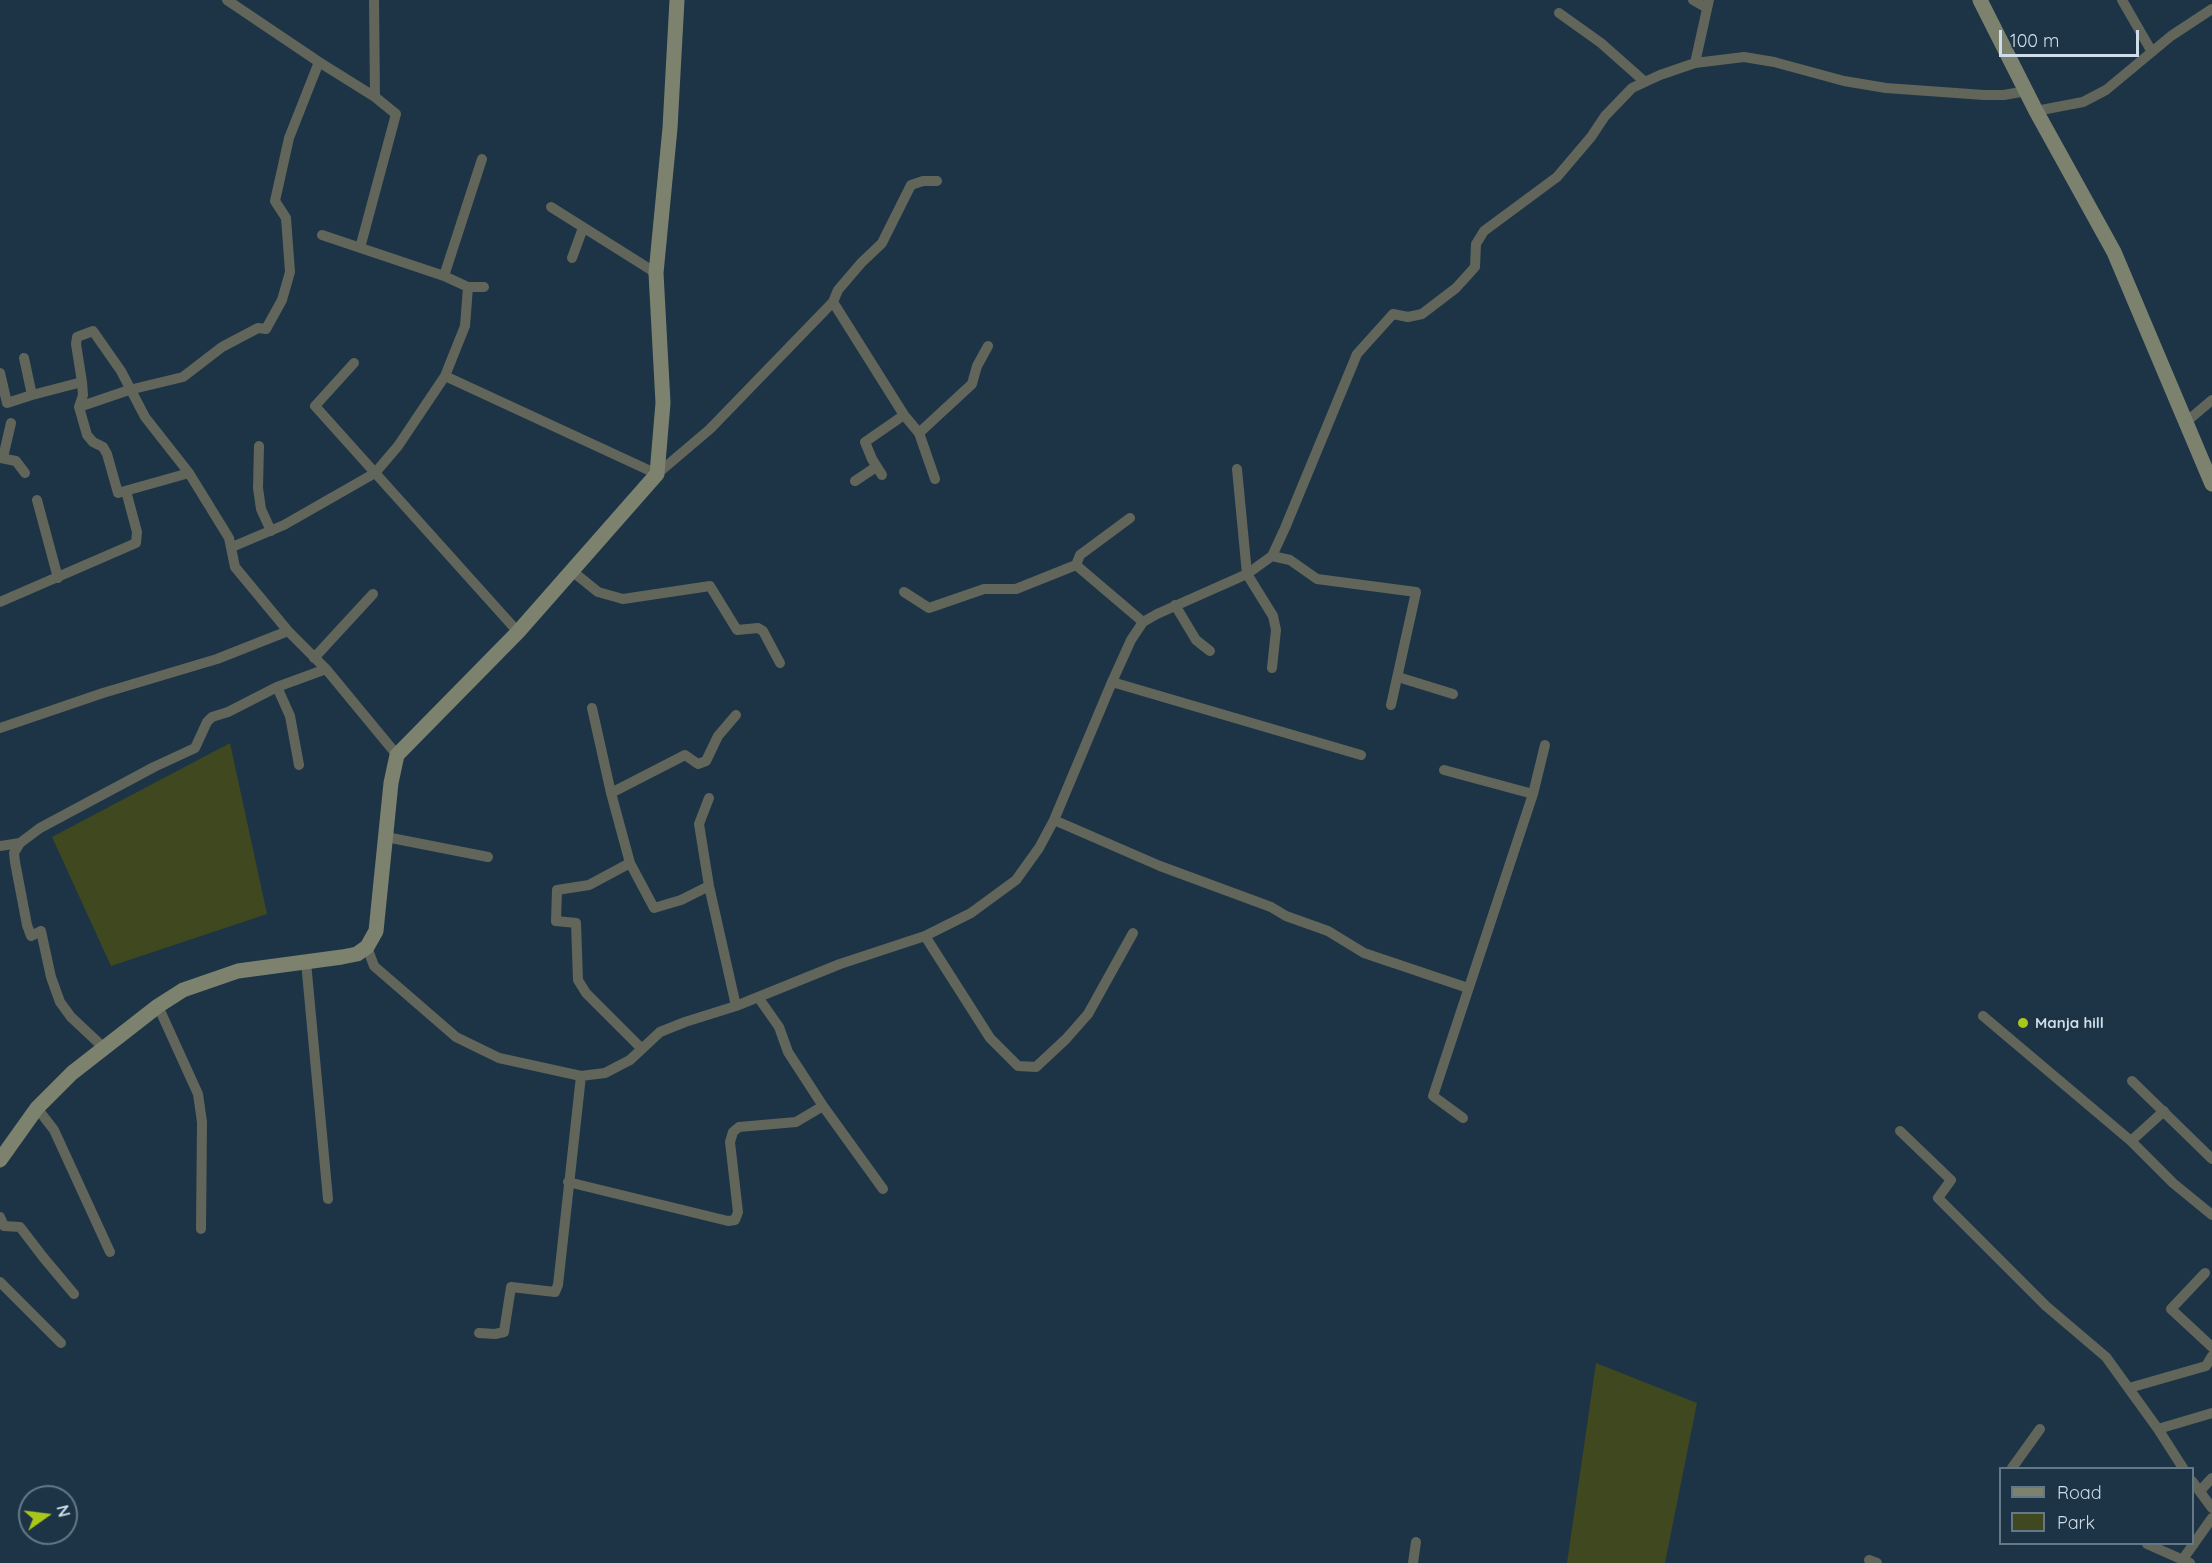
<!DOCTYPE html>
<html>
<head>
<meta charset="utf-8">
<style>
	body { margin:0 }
	#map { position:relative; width:2212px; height:1563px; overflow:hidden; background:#1d3446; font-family:Quicksand,sans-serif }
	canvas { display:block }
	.legend { position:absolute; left:1999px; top:1467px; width:195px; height:78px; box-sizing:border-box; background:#1d3446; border:2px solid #647887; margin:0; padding:8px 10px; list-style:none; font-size:18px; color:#cfdde8 }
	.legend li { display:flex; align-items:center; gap:12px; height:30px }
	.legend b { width:30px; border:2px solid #647887 }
	.north { position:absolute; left:18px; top:1485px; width:60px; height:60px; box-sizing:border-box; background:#1d3446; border:2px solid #647887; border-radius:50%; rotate:76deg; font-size:16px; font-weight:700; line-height:24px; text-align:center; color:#cfdde8 }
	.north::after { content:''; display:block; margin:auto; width:21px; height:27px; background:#a9c71a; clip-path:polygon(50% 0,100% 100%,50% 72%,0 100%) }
	.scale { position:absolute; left:1999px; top:30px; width:140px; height:27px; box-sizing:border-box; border:3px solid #cfdde8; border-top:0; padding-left:8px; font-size:18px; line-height:21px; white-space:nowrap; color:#cfdde8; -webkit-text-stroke:4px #1d3446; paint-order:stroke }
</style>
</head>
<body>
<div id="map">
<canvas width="2212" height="1563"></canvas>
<ul class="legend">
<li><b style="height:8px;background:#7c826e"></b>Road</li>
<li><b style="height:16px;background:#3f481f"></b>Park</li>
</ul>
<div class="north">N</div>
<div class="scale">100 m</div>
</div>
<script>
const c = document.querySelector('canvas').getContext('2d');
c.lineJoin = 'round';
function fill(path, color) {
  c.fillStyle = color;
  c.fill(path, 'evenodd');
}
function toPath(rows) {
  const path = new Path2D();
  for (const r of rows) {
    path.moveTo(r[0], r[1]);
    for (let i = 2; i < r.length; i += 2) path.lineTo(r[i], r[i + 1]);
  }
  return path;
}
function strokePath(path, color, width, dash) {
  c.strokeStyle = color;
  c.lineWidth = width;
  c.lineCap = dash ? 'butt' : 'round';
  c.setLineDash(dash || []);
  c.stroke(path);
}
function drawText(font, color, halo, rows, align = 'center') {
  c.font = font + ' Quicksand,sans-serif';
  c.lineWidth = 5;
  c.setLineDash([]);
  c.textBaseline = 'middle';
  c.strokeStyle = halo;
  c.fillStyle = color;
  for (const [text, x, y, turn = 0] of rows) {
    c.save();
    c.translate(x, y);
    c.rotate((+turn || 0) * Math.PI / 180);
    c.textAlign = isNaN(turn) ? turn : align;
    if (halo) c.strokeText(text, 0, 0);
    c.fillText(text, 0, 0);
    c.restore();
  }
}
fill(toPath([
	[230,743,267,914,111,966,52,837],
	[1596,1363,1697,1403,1665,1563,1567,1563]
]), '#3f481f');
strokePath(toPath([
	[227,0,319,62,375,97,396,114,360,248],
	[374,0,375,97],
	[1693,0,1707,8],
	[2122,0,2152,52],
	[1559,13,1601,43,1645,82],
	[1695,63,1709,0],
	[2036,111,2083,102,2106,90,2171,36,2212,9],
	[551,207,656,273],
	[322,235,444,276,468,287,484,287],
	[572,258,583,228],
	[444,276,482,159],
	[833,302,904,415,919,433,935,479],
	[24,358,32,395,82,382],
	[354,363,315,406,518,632],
	[0,373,7,403,32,395],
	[445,376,657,474,710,429,833,302,838,290,862,262,882,243,911,185,923,181,937,181],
	[79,407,129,390,183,377,222,347,258,328,266,329,282,300,290,272,286,218,275,201,289,138,319,62],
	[2186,422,2212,400],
	[919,433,972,384,977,366,988,346],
	[259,446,258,488,261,509,271,531],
	[0,456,4,453,11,423],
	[0,458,16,461,25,473],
	[1237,469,1247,574,1273,616,1276,630,1272,668],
	[189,473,118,493,107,454,103,447,93,442,87,435,79,407,83,395,82,382,76,344,77,337,93,331,121,371,145,417,189,473,229,538,235,567,288,631,326,669,397,755],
	[882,475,872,459,865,442,904,415],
	[855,481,876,467],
	[37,500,58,578],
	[232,547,284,525,375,473,398,446,445,376,465,326,468,287],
	[1272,556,1290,560,1317,579,1416,592,1391,705],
	[1076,565,1143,622],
	[572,571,598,592,623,599,710,586,737,630,758,628,763,631,780,663],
	[904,592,929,608,984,589,1016,589,1076,565,1080,555,1130,518],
	[0,602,136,543,137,532,126,491],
	[1175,605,1196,640,1210,651],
	[314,658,373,594],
	[1398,677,1453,694],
	[1112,682,1361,755],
	[277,687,290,716,299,765],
	[592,708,611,793,630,863,654,908,681,900,709,886],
	[0,728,103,693,217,659,288,631],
	[1444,770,1533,794],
	[611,793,685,755,698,764,706,761,718,736,736,715],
	[709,798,699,824,709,886,736,1006],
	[1054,820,1160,866,1271,907,1286,916,1328,931,1364,953,1468,988],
	[386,837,488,857],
	[0,846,20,843],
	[630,863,589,885,557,890,556,921,576,923,578,980,586,993,641,1048],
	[925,936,990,1038,1018,1066,1036,1067,1066,1039,1088,1014,1133,933],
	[367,947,374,966,456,1037,499,1058,581,1076,558,1285,555,1292,511,1287,504,1332,495,1334,479,1333],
	[306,962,328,1199],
	[758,997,779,1027,788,1052,823,1106,883,1189],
	[158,1006,198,1094,202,1122,201,1229],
	[1983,1016,2131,1141,2173,1183,2212,1215],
	[104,1048,71,1017,60,1002,51,977,41,931,31,936,27,925,15,862,14,853,20,843,40,828,154,767,195,748,207,722,212,717,228,712,277,687,326,669],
	[581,1076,605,1073,630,1060,660,1032,685,1022,736,1006,840,964,925,936,971,913,1016,880,1039,848,1054,820,1112,682,1131,640,1143,622,1157,614,1247,574,1272,556,1285,528,1357,354,1393,314,1408,317,1422,314,1456,288,1475,267,1476,244,1484,231,1557,177,1591,137,1605,116,1632,88,1660,75,1695,63,1744,57,1774,62,1844,81,1886,88,1984,95,2004,95,2026,91],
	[2132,1081,2212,1159],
	[37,1108,54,1130,110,1252],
	[1463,1118,1433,1096,1533,794,1545,745],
	[1900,1131,1951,1180,1938,1198,2046,1306,2106,1357,2158,1429,2183,1468],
	[2131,1141,2164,1111],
	[568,1182,728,1221,735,1220,738,1212,730,1142,733,1132,739,1127,796,1122,823,1106],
	[0,1217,4,1226,20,1227,43,1257,74,1294],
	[2205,1273,2171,1309,2212,1347],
	[0,1282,61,1343],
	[2129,1388,2206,1366,2212,1356],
	[2158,1429,2212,1413],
	[2012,1468,2040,1429],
	[2192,1481,2212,1508],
	[2200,1491,2212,1478],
	[2147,1544,2190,1563],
	[2183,1559,2212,1518],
	[1869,1560,1877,1563],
	[1413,1563,1416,1542]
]), '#626559', 10);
strokePath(toPath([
	[1980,0,2036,111,2114,252,2212,484],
	[0,1160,37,1108,72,1073,158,1006,183,990,238,971,342,957,357,954,367,947,376,931,391,783,397,755,518,632,657,474,663,403,656,273,670,128,677,0]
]), '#7c826e', 15);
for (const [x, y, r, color] of [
	[2023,1023,6,"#a9c71a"]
]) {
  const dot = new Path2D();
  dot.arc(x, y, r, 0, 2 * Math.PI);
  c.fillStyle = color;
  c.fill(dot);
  strokePath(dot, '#1d3446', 2);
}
drawText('bold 15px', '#cfdde8', '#1d3446', [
	["Manja hill",2035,1023]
], 'left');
</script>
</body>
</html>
